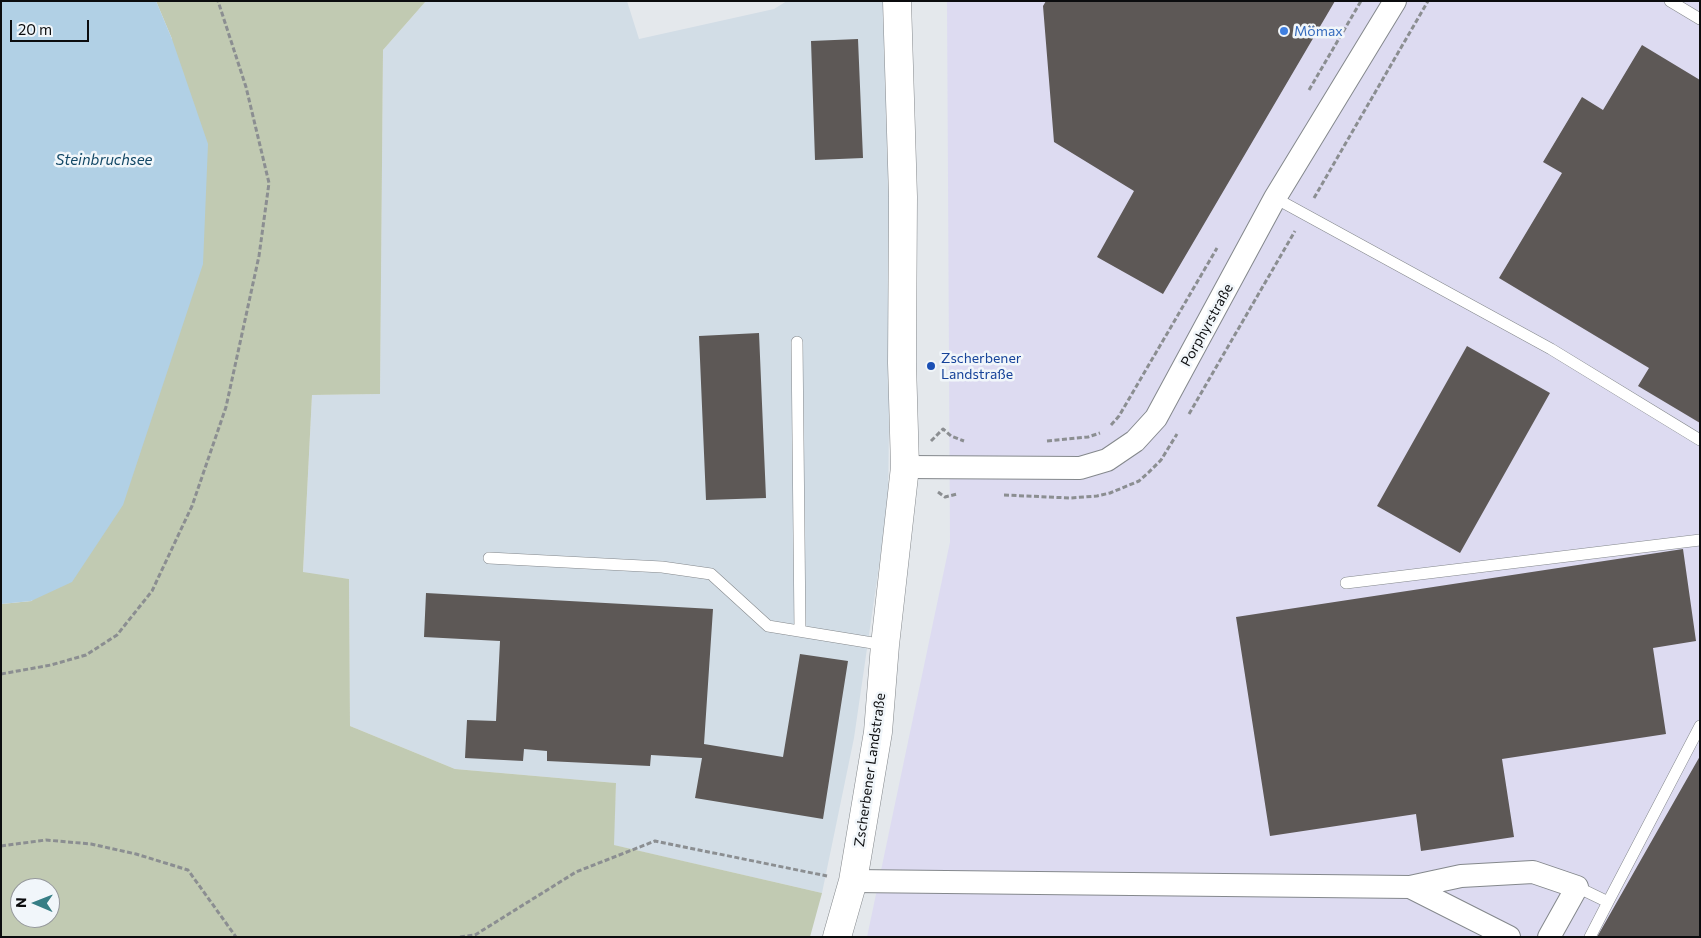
<!DOCTYPE html>
<html>
<head>
<meta charset="utf-8">
<style>
	body { margin:0 }
	#map { position:relative; width:1701px; height:938px; overflow:hidden; background:#e4e8ec; font-family:Commissioner,sans-serif }
	canvas { display:block }
	.frame { position:absolute; inset:0; border:2px solid #0b0c0e; pointer-events:none }
	.north { position:absolute; left:10px; top:878px; width:50px; height:50px; box-sizing:border-box; background:#f1f6fa; border:1px solid #95989c; border-radius:50%; rotate:271deg; font-size:14px; font-weight:700; line-height:20px; text-align:center; color:#0b0c0e }
	.north::after { content:''; display:block; margin:auto; width:18px; height:22px; background:#367e85; clip-path:polygon(50% 0,100% 100%,50% 72%,0 100%) }
	.scale { position:absolute; left:10px; top:20px; width:79px; height:22px; box-sizing:border-box; border:2px solid #0b0c0e; border-top:0; padding-left:6px; font-size:15px; line-height:18px; white-space:nowrap; color:#0b0c0e; -webkit-text-stroke:4px #f1f6fa; paint-order:stroke }
</style>
</head>
<body>
<div id="map">
<canvas width="1701" height="938"></canvas>
<div class="frame"></div>
<div class="north">N</div>
<div class="scale">20 m</div>
</div>
<script>
const c = document.querySelector('canvas').getContext('2d');
c.lineJoin = 'round';
function fill(path, color) {
  c.fillStyle = color;
  c.fill(path, 'evenodd');
}
function toPath(rows) {
  const path = new Path2D();
  for (const r of rows) {
    path.moveTo(r[0], r[1]);
    for (let i = 2; i < r.length; i += 2) path.lineTo(r[i], r[i + 1]);
  }
  return path;
}
function strokePath(path, color, width, dash) {
  c.strokeStyle = color;
  c.lineWidth = width;
  c.lineCap = dash ? 'butt' : 'round';
  c.setLineDash(dash || []);
  c.stroke(path);
}
function drawText(font, color, halo, rows, align = 'center') {
  c.font = font + ' Commissioner,sans-serif';
  c.lineWidth = 5;
  c.setLineDash([]);
  c.textBaseline = 'middle';
  c.strokeStyle = halo;
  c.fillStyle = color;
  for (const [text, x, y, turn = 0] of rows) {
    c.save();
    c.translate(x, y);
    c.rotate((+turn || 0) * Math.PI / 180);
    c.textAlign = isNaN(turn) ? turn : align;
    if (halo) c.strokeText(text, 0, 0);
    c.fillText(text, 0, 0);
    c.restore();
  }
}
fill(toPath([
	[947,1,1700,1,1700,937,867,937,950,542]
]), '#dddbf1');
fill(toPath([
	[426,1,627,1,639,39,774,9,787,1,894,1,888,504,854,738,822,893,613,845,616,783,455,769,350,726,349,579,303,573,312,395,380,394,383,50]
]), '#d2dde6');
fill(toPath([
	[156,1,426,1,383,50,380,394,312,395,303,572,349,579,350,726,455,769,616,783,614,845,822,893,810,937,1,937,1,604,32,601,172,39],
	[20,888,50,888,50,918,20,918]
]), '#c1cab2');
fill(toPath([
	[1,1,156,1,172,39,208,144,203,264,123,505,72,582,31,601,1,604]
]), '#b1d0e5');
fill(toPath([
	[1046,1,1335,1,1163,294,1097,257,1134,191,1054,142,1043,6],
	[858,39,863,158,815,160,811,41],
	[1642,45,1700,80,1700,423,1638,386,1649,368,1499,278,1562,173,1543,162,1582,97,1603,110],
	[759,333,766,498,706,500,699,336],
	[1467,346,1550,393,1460,553,1377,506],
	[1683,549,1696,641,1653,648,1666,734,1502,759,1514,837,1421,851,1416,814,1270,836,1236,617],
	[426,593,713,609,704,744,783,757,800,654,848,661,823,819,695,798,702,758,651,755,650,766,547,761,547,751,524,749,523,761,465,758,467,720,496,721,500,641,424,637],
	[1700,756,1700,937,1597,937]
]), '#5d5856');
const lane = toPath([
	[1670,1,1700,19],
	[1275,198,1551,349,1700,440],
	[797,342,800,631],
	[489,558,662,567,711,574,768,626,885,645],
	[1346,583,1700,540],
	[1577,887,1608,902,1700,726],
	[1590,937,1608,902]
]);
const street = toPath([
	[905,467,1080,468,1107,460,1135,441,1156,418,1275,198,1395,1],
	[853,881,1410,887,1461,876,1533,872,1577,887,1549,937],
	[1410,887,1509,937]
]);
const secondary = toPath([
	[837,937,853,881,878,732,885,645,905,467,902,363,903,197,897,1]
]);
strokePath(lane, '#84888c', 12);
strokePath(street, '#84888c', 24);
strokePath(secondary, '#84888c', 29);
strokePath(toPath([
	[1309,90,1361,1],
	[1314,198,1428,1],
	[1189,414,1295,231],
	[1111,425,1119,416,1217,248],
	[931,441,943,429,951,436,964,441],
	[1047,441,1088,437,1100,433],
	[938,492,945,497,957,494],
	[1004,495,1070,498,1097,496,1110,493,1139,481,1149,472,1161,460,1177,434],
	[1,674,51,665,86,655,117,635,152,591,192,506,226,407,259,256,269,183,246,87,218,1],
	[1,846,46,840,91,844,136,854,188,870,236,937],
	[460,937,475,935,576,872,655,841,827,876]
]), '#8b8e91', 3, [5, 2.5]);
strokePath(lane, '#fff', 11);
strokePath(street, '#fff', 22);
strokePath(secondary, '#fff', 28);
for (const [x, y, r, color] of [
	[1284,31,5,"#3f7fe0"],
	[931,366,5,"#1a4fb4"]
]) {
  const dot = new Path2D();
  dot.arc(x, y, r, 0, 2 * Math.PI);
  c.fillStyle = color;
  c.fill(dot);
  strokePath(dot, '#f1f6fa', 2);
}
drawText('14px', '#366cbe', '#f1f6fa', [
	["Mömax",1294,31]
], 'left');
drawText('14px', '#0b0c0e', '#f1f6fa', [
	["Porphyrstraße",1207,325,-61],
	["Zscherbener Landstraße",870,770,-82]
]);
drawText('14px', '#164399', '#f1f6fa', [
	["Zscherbener",941,358],
	["Landstraße",941,374]
], 'left');
drawText('italic 15px', '#134866', '#f1f6fa', [
	["Steinbruchsee",104,160]
]);
</script>
</body>
</html>
